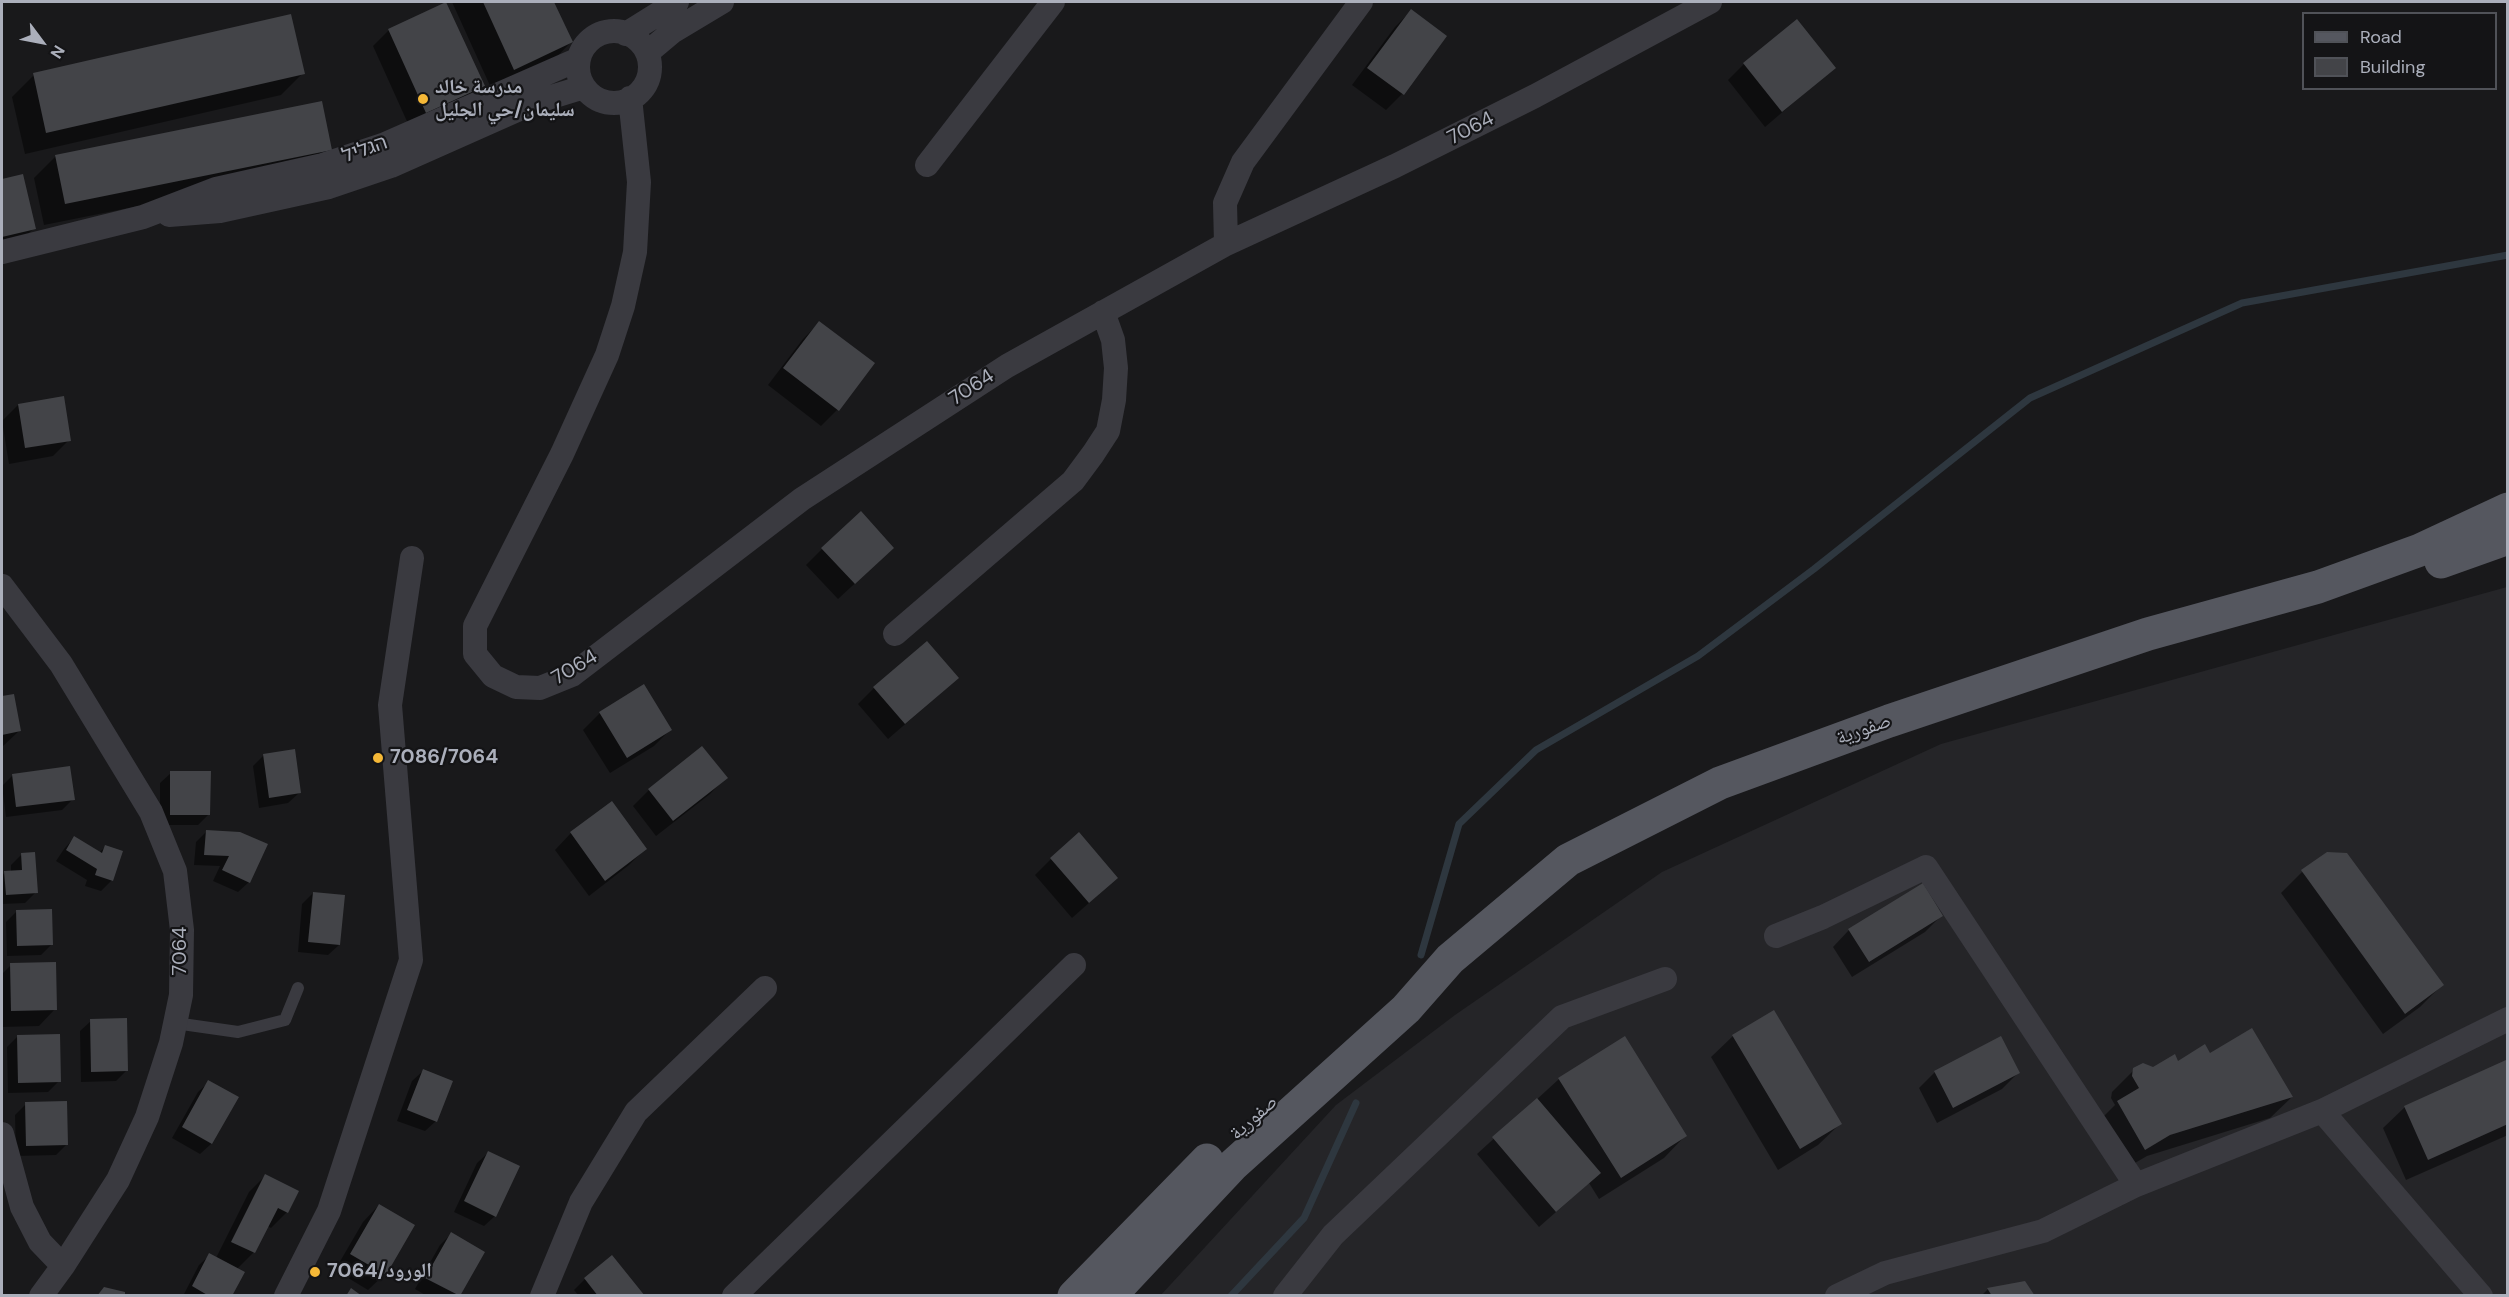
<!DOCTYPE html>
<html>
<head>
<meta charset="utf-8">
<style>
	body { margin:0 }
	#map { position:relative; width:2509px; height:1297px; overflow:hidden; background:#19191b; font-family:"DM Sans",sans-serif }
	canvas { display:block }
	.frame { position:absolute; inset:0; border:3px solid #abafbb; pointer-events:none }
	.legend { position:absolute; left:2302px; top:12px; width:195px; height:78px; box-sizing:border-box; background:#141416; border:2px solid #505258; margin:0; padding:8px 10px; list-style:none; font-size:18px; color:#abafbb }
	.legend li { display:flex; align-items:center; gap:12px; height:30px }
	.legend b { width:30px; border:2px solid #505258 }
	.north { position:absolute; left:12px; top:12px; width:60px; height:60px; -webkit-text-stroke:4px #141416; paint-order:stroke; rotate:122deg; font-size:16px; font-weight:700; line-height:24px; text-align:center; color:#abafbb }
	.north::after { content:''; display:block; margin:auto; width:21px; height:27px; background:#abafbb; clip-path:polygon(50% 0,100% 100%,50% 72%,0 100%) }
</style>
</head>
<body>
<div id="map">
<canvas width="2509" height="1297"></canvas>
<div class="frame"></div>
<ul class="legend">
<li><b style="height:8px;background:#55575f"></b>Road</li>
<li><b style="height:16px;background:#434448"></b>Building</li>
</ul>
<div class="north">N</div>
</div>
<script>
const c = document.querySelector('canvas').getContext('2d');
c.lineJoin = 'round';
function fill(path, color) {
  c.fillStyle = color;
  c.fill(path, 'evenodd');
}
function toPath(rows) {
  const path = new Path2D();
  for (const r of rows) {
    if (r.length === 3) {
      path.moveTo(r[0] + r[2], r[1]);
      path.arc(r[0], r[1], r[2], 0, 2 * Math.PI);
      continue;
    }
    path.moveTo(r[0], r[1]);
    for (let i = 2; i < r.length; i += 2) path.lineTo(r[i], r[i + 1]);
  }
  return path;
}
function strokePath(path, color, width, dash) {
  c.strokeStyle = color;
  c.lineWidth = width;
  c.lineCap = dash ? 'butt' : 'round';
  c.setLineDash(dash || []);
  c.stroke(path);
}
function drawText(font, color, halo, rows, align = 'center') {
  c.font = font + ' "DM Sans","Noto Naskh Arabic","Noto Sans Hebrew",sans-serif';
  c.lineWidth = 4.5;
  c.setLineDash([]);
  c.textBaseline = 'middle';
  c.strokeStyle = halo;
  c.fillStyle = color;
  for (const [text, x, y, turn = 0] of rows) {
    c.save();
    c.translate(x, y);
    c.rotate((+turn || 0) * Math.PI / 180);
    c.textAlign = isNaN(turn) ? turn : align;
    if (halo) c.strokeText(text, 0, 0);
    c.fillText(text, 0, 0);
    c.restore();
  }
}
fill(toPath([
	[2507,587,2507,1295,1160,1296,1336,1105,1455,1015,1662,872,1941,744]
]), '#252528');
fill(toPath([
	[452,2,553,2,571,42,550,64,492,90],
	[1411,11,1402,94,1386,110,1352,85,1395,27],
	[389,30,483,85,466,102,410,128,373,46],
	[1744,64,1834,68,1765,127,1728,80],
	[303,73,281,95,25,154,12,97,34,75],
	[330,150,308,172,44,225,34,178,56,156],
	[22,176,34,228,18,244,2,248,2,181],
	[819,323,837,410,821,426,768,385,803,339],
	[18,405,69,440,53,456,9,464,2,421],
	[822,549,876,564,838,599,806,565],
	[643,686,670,730,654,746,610,773,583,730,600,713],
	[874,688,940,694,888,739,858,704],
	[12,696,19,731,2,747,2,698],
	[702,748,726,777,710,794,656,836,633,806,649,790],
	[264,755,299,793,288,803,259,808,253,766],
	[171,773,209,814,198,825,160,825,160,783],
	[12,776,73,799,62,810,6,817,2,786],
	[611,803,645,849,629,865,589,896,555,850,571,833],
	[207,831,266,845,249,882,238,892,213,881,220,866,194,865,196,842],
	[74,838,99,853,105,847,112,880,101,891,85,886,87,880,56,861,64,849],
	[22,854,36,892,25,903,2,904,2,876,5,872,11,872,11,865],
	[1051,859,1099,894,1072,918,1035,875],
	[2302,872,2442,985,2420,1007,2383,1034,2281,893],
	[313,893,339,945,328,955,298,952,302,904],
	[17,911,51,945,41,955,7,956,6,922],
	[1941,916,1925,932,1852,977,1833,947,1849,930],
	[11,965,55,1009,39,1026,2,1027,2,974],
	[91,1021,126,1071,116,1081,81,1082,80,1031],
	[1733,1036,1840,1124,1818,1145,1778,1170,1711,1057],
	[17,1037,59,1081,48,1092,8,1093,7,1047],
	[2210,1055,2292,1097,2270,1118,2147,1156,2123,1170,2096,1124,2115,1105,2111,1098,2112,1092,2134,1070,2152,1069],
	[2506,1062,2508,1135,2406,1180,2383,1128,2405,1107],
	[423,1071,436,1121,425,1131,397,1121,412,1081],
	[1935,1072,2018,1073,2002,1089,1937,1123,1919,1088],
	[1559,1079,1685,1136,1664,1158,1599,1199,1589,1183,1539,1227,1477,1154],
	[209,1082,237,1097,211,1144,200,1154,172,1138,198,1092],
	[26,1104,67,1144,56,1155,16,1156,15,1115],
	[488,1153,495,1216,484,1226,454,1212,477,1163],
	[265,1176,287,1212,271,1228,267,1226,253,1253,237,1269,230,1296,183,1296,199,1265,210,1255,216,1258,249,1192],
	[379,1205,385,1274,368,1290,335,1270,363,1222],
	[451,1234,483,1252,458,1296,427,1296,415,1289,440,1245],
	[585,1279,643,1296,579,1296,574,1290],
	[2024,1283,2033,1296,1981,1296,1988,1289]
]), '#0007');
strokePath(toPath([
	[1421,955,1459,824,1536,750,1698,656,1814,569,2030,398,2242,303,2508,255],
	[1231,1296,1304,1218,1356,1103]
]), '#2e373f', 7);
fill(toPath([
	[446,2,485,86,426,113,388,29],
	[483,2,554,2,573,42,514,70],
	[1411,9,1447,36,1404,95,1367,68],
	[291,14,305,74,46,133,33,73],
	[1797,19,1836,68,1782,112,1743,63],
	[322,101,332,150,65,204,55,155],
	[23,174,36,229,2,237,2,179],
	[819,321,875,363,839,411,783,368],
	[64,396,71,441,25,448,18,404],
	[861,511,894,548,855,584,821,548],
	[927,641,959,678,905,724,873,687],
	[644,684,672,730,627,758,599,712],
	[14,694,21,731,2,735,2,696],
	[702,746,728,778,673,821,648,789],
	[295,749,301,793,269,798,263,754],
	[70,766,75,800,16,807,12,774],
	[170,771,211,771,210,815,170,815],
	[612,801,647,849,605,881,570,832],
	[206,830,240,832,268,844,250,883,222,870,229,856,204,855],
	[1079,832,1118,878,1089,903,1050,858],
	[74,836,102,853,105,845,123,851,113,881,95,875,97,869,66,850],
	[35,852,38,893,6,895,4,871,22,870,21,853],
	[2327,852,2347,853,2444,985,2405,1014,2301,870],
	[1923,883,1943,916,1869,962,1848,929],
	[313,892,345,895,340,945,308,942],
	[52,909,53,945,17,946,16,910],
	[56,962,57,1010,11,1011,10,963],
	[1774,1010,1842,1124,1800,1149,1732,1035],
	[127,1018,128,1071,91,1072,90,1019],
	[2252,1028,2293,1097,2170,1135,2145,1150,2117,1101,2139,1088,2132,1076,2133,1068,2143,1063,2153,1067,2175,1054,2178,1061,2205,1044,2210,1053],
	[60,1034,61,1082,18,1083,17,1035],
	[1625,1036,1687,1136,1621,1178,1558,1078],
	[2001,1036,2020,1073,1953,1108,1934,1071],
	[2506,1060,2508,1124,2428,1160,2404,1106],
	[423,1069,453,1081,437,1122,407,1110],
	[208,1080,239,1097,212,1144,182,1127],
	[1537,1098,1601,1173,1556,1212,1492,1137],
	[67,1101,68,1145,26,1146,25,1102],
	[488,1151,520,1166,496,1217,464,1201],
	[265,1174,299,1191,288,1213,278,1208,255,1253,231,1242],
	[379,1204,415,1225,386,1275,350,1254],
	[451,1232,485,1252,460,1296,425,1278],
	[209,1253,245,1272,232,1296,209,1296,192,1286],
	[612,1255,645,1296,598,1296,584,1278],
	[2025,1281,2035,1296,1992,1296,1987,1288],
	[104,1287,125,1292,125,1296,97,1296],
	[351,1288,362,1296,346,1296]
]), '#434448');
strokePath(toPath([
	[175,1023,238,1032,285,1020,298,988]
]), '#3a3a40', 12);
strokePath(toPath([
	[614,67,36],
	[626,34,677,2],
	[647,53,672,32,722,2],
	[630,98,639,182,635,252,623,306,607,355,562,454,475,626,475,654,493,676,516,687,540,688,572,675,802,499,1007,366,1226,244,1395,166,1535,96,1710,2],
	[927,165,1053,2],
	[169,215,220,211,329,187,391,166,535,102,584,87],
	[1226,244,1225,203,1243,162,1361,2],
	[2,252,143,217,216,189,323,165,383,145,579,59],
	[2,586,61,664,151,812,175,871,182,930,181,995,171,1043,147,1117,118,1180,63,1266,41,1296],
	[895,634,1073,481,1093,454,1108,431,1114,400,1116,368,1113,340,1103,312],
	[1776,936,1823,917,1926,867,2136,1185],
	[2322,1111,2481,1296],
	[2,1134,22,1207,40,1242,63,1266],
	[286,1296,329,1211,411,960,390,705,412,558],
	[542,1296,581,1202,636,1112,765,988],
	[734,1296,1074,965],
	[1285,1296,1333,1235,1562,1017,1665,979],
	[1837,1296,1885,1273,2043,1231,2136,1185,2322,1111,2508,1019]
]), '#3a3a40', 24);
strokePath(toPath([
	[2441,562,2508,538],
	[1074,1296,1207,1160],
	[1110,1296,1233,1165,1406,1009,1450,959,1568,860,1720,783,1889,721,2148,634,2318,587,2420,550,2508,509]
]), '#55575f', 33);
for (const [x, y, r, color] of [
	[423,99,6,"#f5b837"],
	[378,758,6,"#f5b837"],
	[315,1272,6,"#f5b837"]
]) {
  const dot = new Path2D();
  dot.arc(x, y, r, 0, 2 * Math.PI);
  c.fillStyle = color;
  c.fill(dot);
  strokePath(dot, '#141416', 2);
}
drawText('bold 20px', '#abafbb', '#141416', [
	["مدرسة خالد",435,88],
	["سليمان/حي الجليل",435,111],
	["7086/7064",390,758],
	["الورود/7064",327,1272]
], 'left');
drawText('20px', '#abafbb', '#141416', [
	["7064",1471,129,-27],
	["הגליל",365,150,-19],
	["7064",972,388,-33],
	["7064",575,668,-31],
	["صفورية",1864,730,-20],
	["7064",181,951,-90],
	["صفورية",1254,1118,-42]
]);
</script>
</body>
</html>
